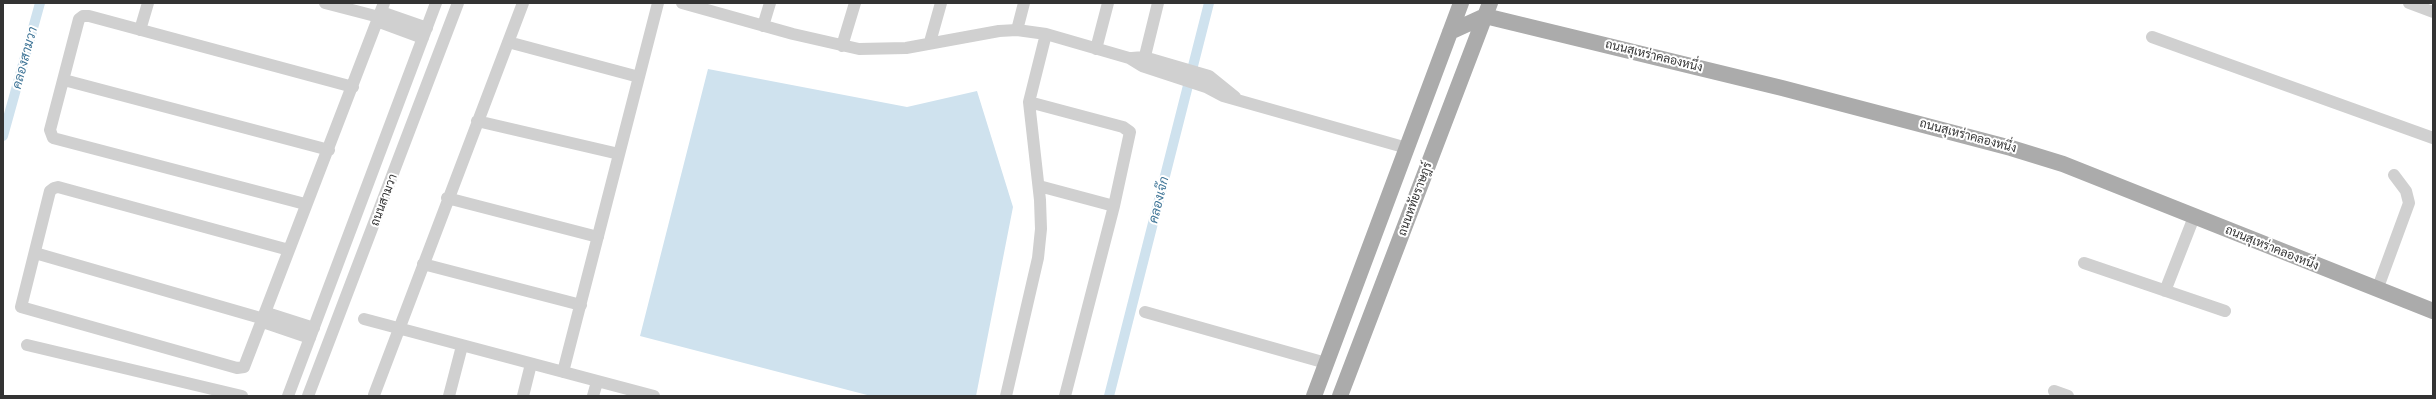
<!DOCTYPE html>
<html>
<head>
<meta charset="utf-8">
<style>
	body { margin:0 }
	#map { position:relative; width:2436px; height:399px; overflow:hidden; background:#fff; font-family:Inter,sans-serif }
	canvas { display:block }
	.frame { position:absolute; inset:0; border:4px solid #333; pointer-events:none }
</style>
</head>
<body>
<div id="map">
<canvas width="2436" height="399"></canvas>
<div class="frame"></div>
</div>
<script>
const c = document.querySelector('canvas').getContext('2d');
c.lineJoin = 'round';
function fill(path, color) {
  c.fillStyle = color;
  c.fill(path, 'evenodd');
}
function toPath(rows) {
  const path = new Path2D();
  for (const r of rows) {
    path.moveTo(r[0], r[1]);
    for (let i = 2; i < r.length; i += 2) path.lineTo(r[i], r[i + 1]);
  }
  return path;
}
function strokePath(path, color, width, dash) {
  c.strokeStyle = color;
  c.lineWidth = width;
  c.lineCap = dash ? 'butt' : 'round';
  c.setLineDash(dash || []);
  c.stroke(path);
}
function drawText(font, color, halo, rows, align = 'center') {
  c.font = font + ' Inter,Sarabun,sans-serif';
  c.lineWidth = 4;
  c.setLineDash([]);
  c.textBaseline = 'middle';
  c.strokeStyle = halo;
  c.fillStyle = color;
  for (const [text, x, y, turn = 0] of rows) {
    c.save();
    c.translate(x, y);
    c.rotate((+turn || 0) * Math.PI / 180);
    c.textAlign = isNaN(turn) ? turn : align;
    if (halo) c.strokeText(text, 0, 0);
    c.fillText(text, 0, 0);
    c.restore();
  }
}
fill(toPath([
	[708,69,907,107,977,91,1013,207,976,396,871,396,640,336]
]), '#cfe2ee');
strokePath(toPath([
	[3,136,40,3],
	[1109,396,1209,3]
]), '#cfe2ee', 10);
strokePath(toPath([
	[325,3,379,17],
	[682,3,793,34,859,49,906,48,999,31,1017,30,1046,34,1129,58,1142,66,1206,87,1223,96,1407,148],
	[2409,3,2433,12],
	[381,12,427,28],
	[377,21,423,38],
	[763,26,770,3],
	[140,30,148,3],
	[1017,30,1024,3],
	[2152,37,2433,138],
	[508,42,639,77],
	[930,42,941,3],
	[842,46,855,3],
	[1096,49,1108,3],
	[1132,58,1144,57,1209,76,1235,97],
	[1143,64,1158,3],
	[64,80,329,150],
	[1029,102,1123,127,1130,132,1114,206,1065,396],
	[477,121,619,154],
	[1039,186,1114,206],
	[447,198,598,237],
	[305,204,53,138,50,130,79,19,83,16,89,16,353,87],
	[289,250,58,187,54,188,50,191,21,307,237,368,244,367,384,3],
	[35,253,264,319],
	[2084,263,2225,311],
	[423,264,581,305],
	[2377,290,2409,203,2406,191,2394,175],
	[2165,291,2194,217],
	[1145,312,1326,363],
	[267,313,314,328],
	[364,319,654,396],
	[263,322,310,338],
	[27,345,242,396],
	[563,372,658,3],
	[2054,391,2068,396],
	[374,395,523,3],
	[288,396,436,3],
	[308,396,458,3],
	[449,396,462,346],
	[523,396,531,364],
	[593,396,597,382],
	[1006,396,1038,258,1041,229,1040,200,1029,102,1046,34]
]), '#d0d0d0', 12);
strokePath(toPath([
	[1485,16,1782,88,2011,148,2063,164,2433,311],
	[1450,32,1485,16],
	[1314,396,1461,3],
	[1340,396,1490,3]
]), '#ababab', 16);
drawText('12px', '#333', '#fff', [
	["ถนนสุเหร่าคลองหนึ่ง",1654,56,14],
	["ถนนสุเหร่าคลองหนึ่ง",1968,136,15],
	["ถนนหทัยราษฎร์",1415,199,-70],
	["ถนนสามวา",384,200,-69],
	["ถนนสุเหร่าคลองหนึ่ง",2272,248,22]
]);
drawText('italic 13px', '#3f7597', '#fff', [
	["คลองสามวา",25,58,-75],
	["คลองเจ๊ก",1159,200,-76]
]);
</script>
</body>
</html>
